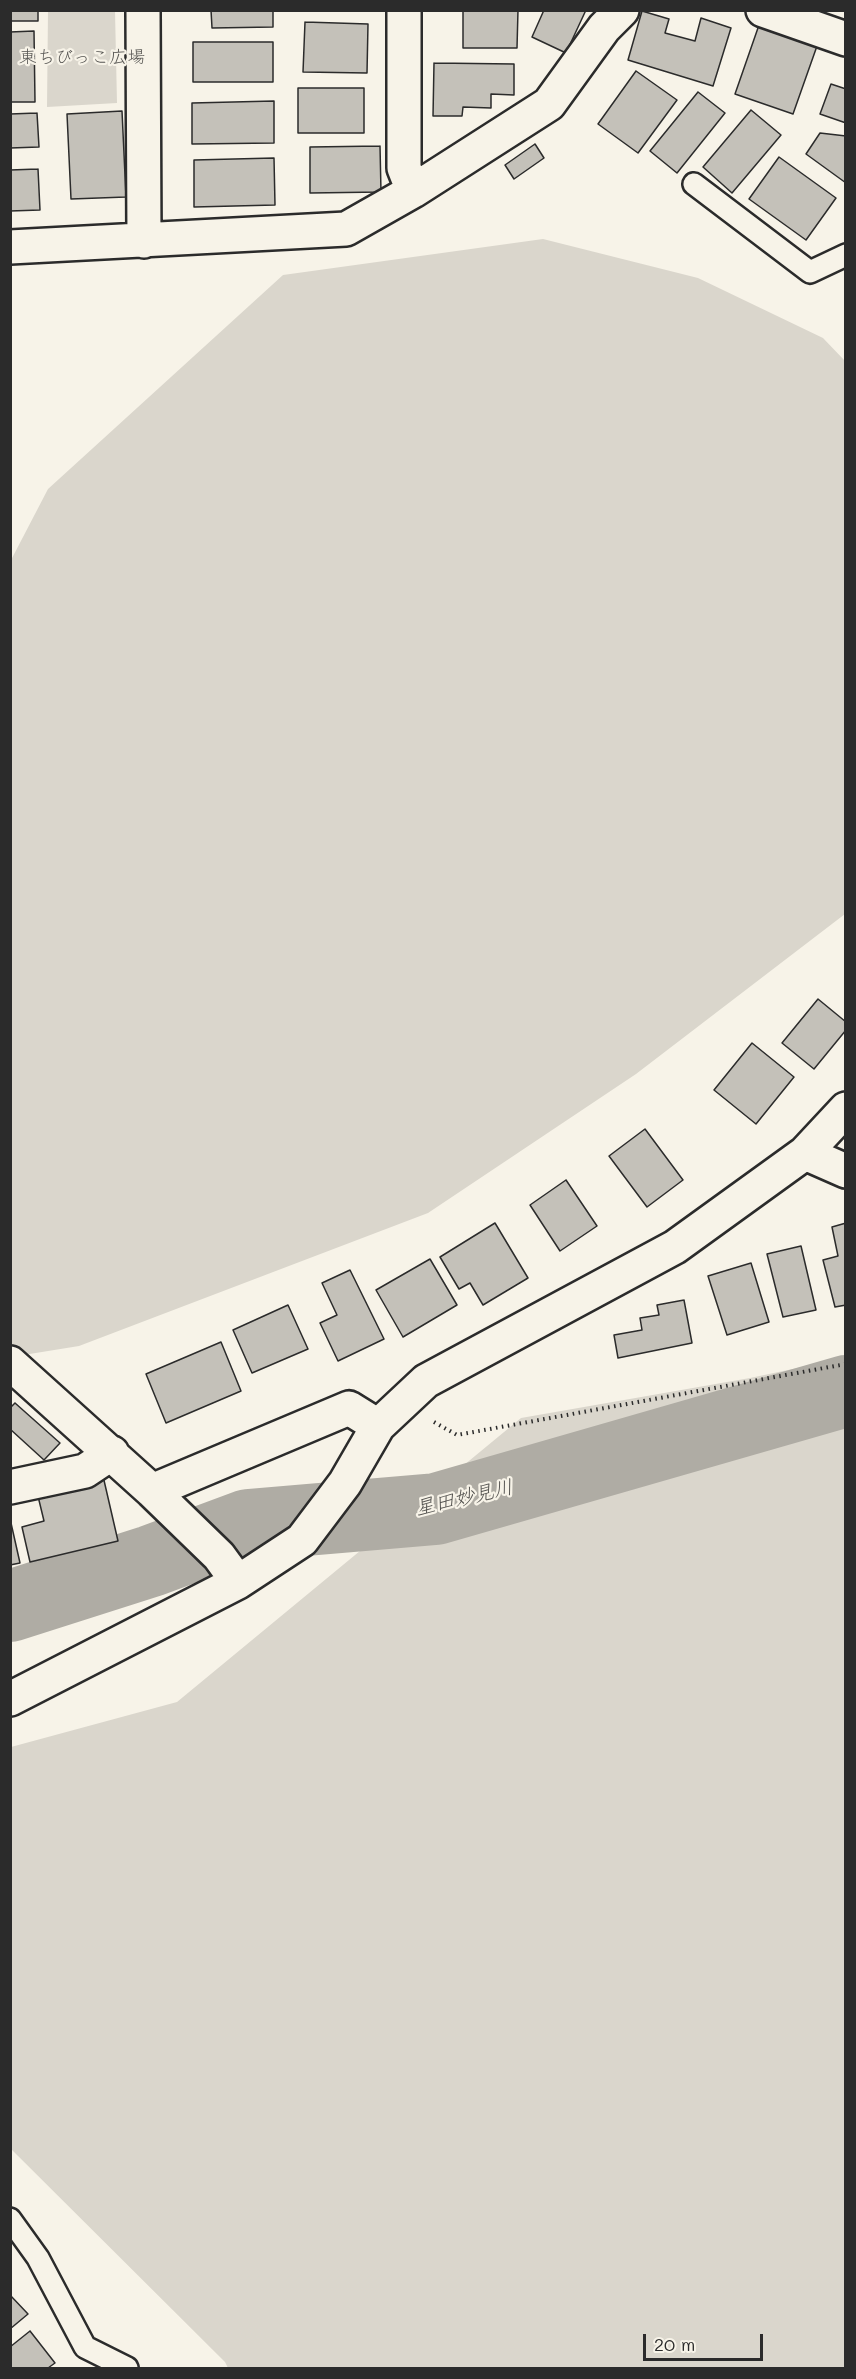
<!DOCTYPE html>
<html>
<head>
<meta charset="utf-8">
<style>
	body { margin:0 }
	#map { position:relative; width:856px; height:2379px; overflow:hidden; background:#f7f3e8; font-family:Mali,sans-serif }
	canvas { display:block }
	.frame { position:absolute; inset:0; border:12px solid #2b2b2b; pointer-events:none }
	.scale { position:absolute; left:643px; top:2334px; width:120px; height:27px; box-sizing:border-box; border:3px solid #2b2b2b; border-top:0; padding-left:8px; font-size:18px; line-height:21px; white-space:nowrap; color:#2b2b2b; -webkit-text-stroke:4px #f7f3e8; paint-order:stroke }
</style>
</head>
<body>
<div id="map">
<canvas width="856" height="2379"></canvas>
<div class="frame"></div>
<div class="scale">20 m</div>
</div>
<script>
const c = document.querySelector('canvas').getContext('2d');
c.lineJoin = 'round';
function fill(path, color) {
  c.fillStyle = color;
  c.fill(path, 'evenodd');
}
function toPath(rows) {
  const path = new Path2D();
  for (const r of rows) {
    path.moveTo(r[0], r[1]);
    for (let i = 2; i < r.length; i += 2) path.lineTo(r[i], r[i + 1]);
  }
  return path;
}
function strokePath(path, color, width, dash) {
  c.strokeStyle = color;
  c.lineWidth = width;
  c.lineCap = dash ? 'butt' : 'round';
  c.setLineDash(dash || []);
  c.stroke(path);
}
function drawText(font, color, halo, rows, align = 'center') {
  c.font = font + ' Mali,"Klee One",sans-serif';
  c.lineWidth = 4.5;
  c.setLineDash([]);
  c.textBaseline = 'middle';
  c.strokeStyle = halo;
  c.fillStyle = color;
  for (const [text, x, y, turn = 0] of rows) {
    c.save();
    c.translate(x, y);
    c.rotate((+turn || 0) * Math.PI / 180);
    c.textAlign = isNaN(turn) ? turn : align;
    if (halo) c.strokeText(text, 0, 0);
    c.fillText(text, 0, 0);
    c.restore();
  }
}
fill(toPath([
	[48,11,115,11,117,103,47,107],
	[543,239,698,278,823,338,846,362,845,914,636,1074,428,1213,79,1346,11,1357,10,562,48,489,283,275],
	[845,1358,845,2368,228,2368,225,2362,11,2149,11,1747,177,1702,521,1418,750,1378]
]), '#dad6cc');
strokePath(toPath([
	[10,1606,151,1561,248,1525,436,1509,846,1391]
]), '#afaca4', 72);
const building = toPath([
	[10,10,38,10,38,21,10,21,10,10],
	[211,10,273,10,273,27,212,28,211,10],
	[463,10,518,10,517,48,463,48,463,10],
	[544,10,586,10,566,53,532,37,544,10],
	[642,11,669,19,665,33,695,41,701,18,731,28,713,86,628,60,642,11],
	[305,22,368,24,367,73,303,72,305,22],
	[759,25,817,46,793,114,735,94,759,25],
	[34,31,35,102,10,102,10,32,34,31],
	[193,42,273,42,273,82,193,82,193,42],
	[434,63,514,64,514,95,491,94,491,108,463,107,462,116,433,116,434,63],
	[636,71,677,100,638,153,598,124,636,71],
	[831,84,846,89,846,123,820,114,831,84],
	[298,88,364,88,364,133,298,133,298,88],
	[698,92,725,113,677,173,650,151,698,92],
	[274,101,274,143,192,144,192,103,274,101],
	[751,110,781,135,732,193,703,167,751,110],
	[122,111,126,197,71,199,67,114,122,111],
	[37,113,39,147,10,148,10,114,37,113],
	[820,133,846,136,846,183,806,154,820,133],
	[535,144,544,158,514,179,505,165,535,144],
	[380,146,381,192,310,193,310,147,380,146],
	[779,157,836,198,806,240,749,199,779,157],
	[274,158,275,205,194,207,194,160,274,158],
	[38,169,40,210,10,211,10,170,38,169],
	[818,999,846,1022,846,1030,814,1069,782,1043,818,999],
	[752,1043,794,1077,756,1124,714,1090,752,1043],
	[645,1129,683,1180,647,1207,609,1156,645,1129],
	[566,1180,597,1226,560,1251,530,1205,566,1180],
	[495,1223,528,1278,483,1305,470,1283,459,1289,440,1257,495,1223],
	[846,1223,846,1305,835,1307,823,1260,838,1256,832,1227,846,1223],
	[801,1246,816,1310,783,1317,767,1254,801,1246],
	[430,1259,457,1305,403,1337,376,1290,430,1259],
	[751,1263,769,1322,727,1335,708,1276,751,1263],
	[350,1270,384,1339,338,1361,320,1323,337,1315,322,1283,350,1270],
	[684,1300,692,1343,618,1358,614,1335,642,1330,640,1318,659,1315,657,1305,684,1300],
	[288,1305,308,1349,252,1373,233,1330,288,1305],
	[221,1342,241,1391,166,1423,146,1374,221,1342],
	[15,1403,60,1443,44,1460,10,1429,10,1408,15,1403],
	[103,1476,118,1541,30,1562,22,1527,44,1521,37,1492,103,1476],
	[11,1523,20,1563,10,1565,10,1523,11,1523],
	[10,2295,28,2314,10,2329,10,2295],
	[30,2331,55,2363,48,2368,10,2368,10,2347,30,2331]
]);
fill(building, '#c4c1b9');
strokePath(building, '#2b2b2b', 1.5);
const lane = toPath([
	[694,184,810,272,846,255],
	[10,2219,38,2258,85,2347,127,2368]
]);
const street = toPath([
	[143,10,144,241],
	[404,10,404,168,413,191],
	[763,10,846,39],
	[10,247,346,229,413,191,549,104,604,28,622,10],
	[805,1153,846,1171],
	[10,1363,152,1491,219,1556,238,1582],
	[10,1487,85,1471,112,1453],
	[152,1491,349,1408,378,1426],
	[10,1699,238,1582,302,1540,345,1483,378,1426,426,1381,675,1247,805,1153,846,1109]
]);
strokePath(lane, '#2b2b2b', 26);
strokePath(street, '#2b2b2b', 38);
strokePath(toPath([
	[434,1422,457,1435,846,1364]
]), '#2b2b2b', 4, [1.5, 4.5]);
strokePath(lane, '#f7f3e8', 21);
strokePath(street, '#f7f3e8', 33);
drawText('18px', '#575653', '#f7f3e8', [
	["東ちびっこ広場",82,57]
]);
drawText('italic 20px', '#53524f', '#f7f3e8', [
	["星田妙見川",464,1498,-13]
]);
</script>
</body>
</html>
